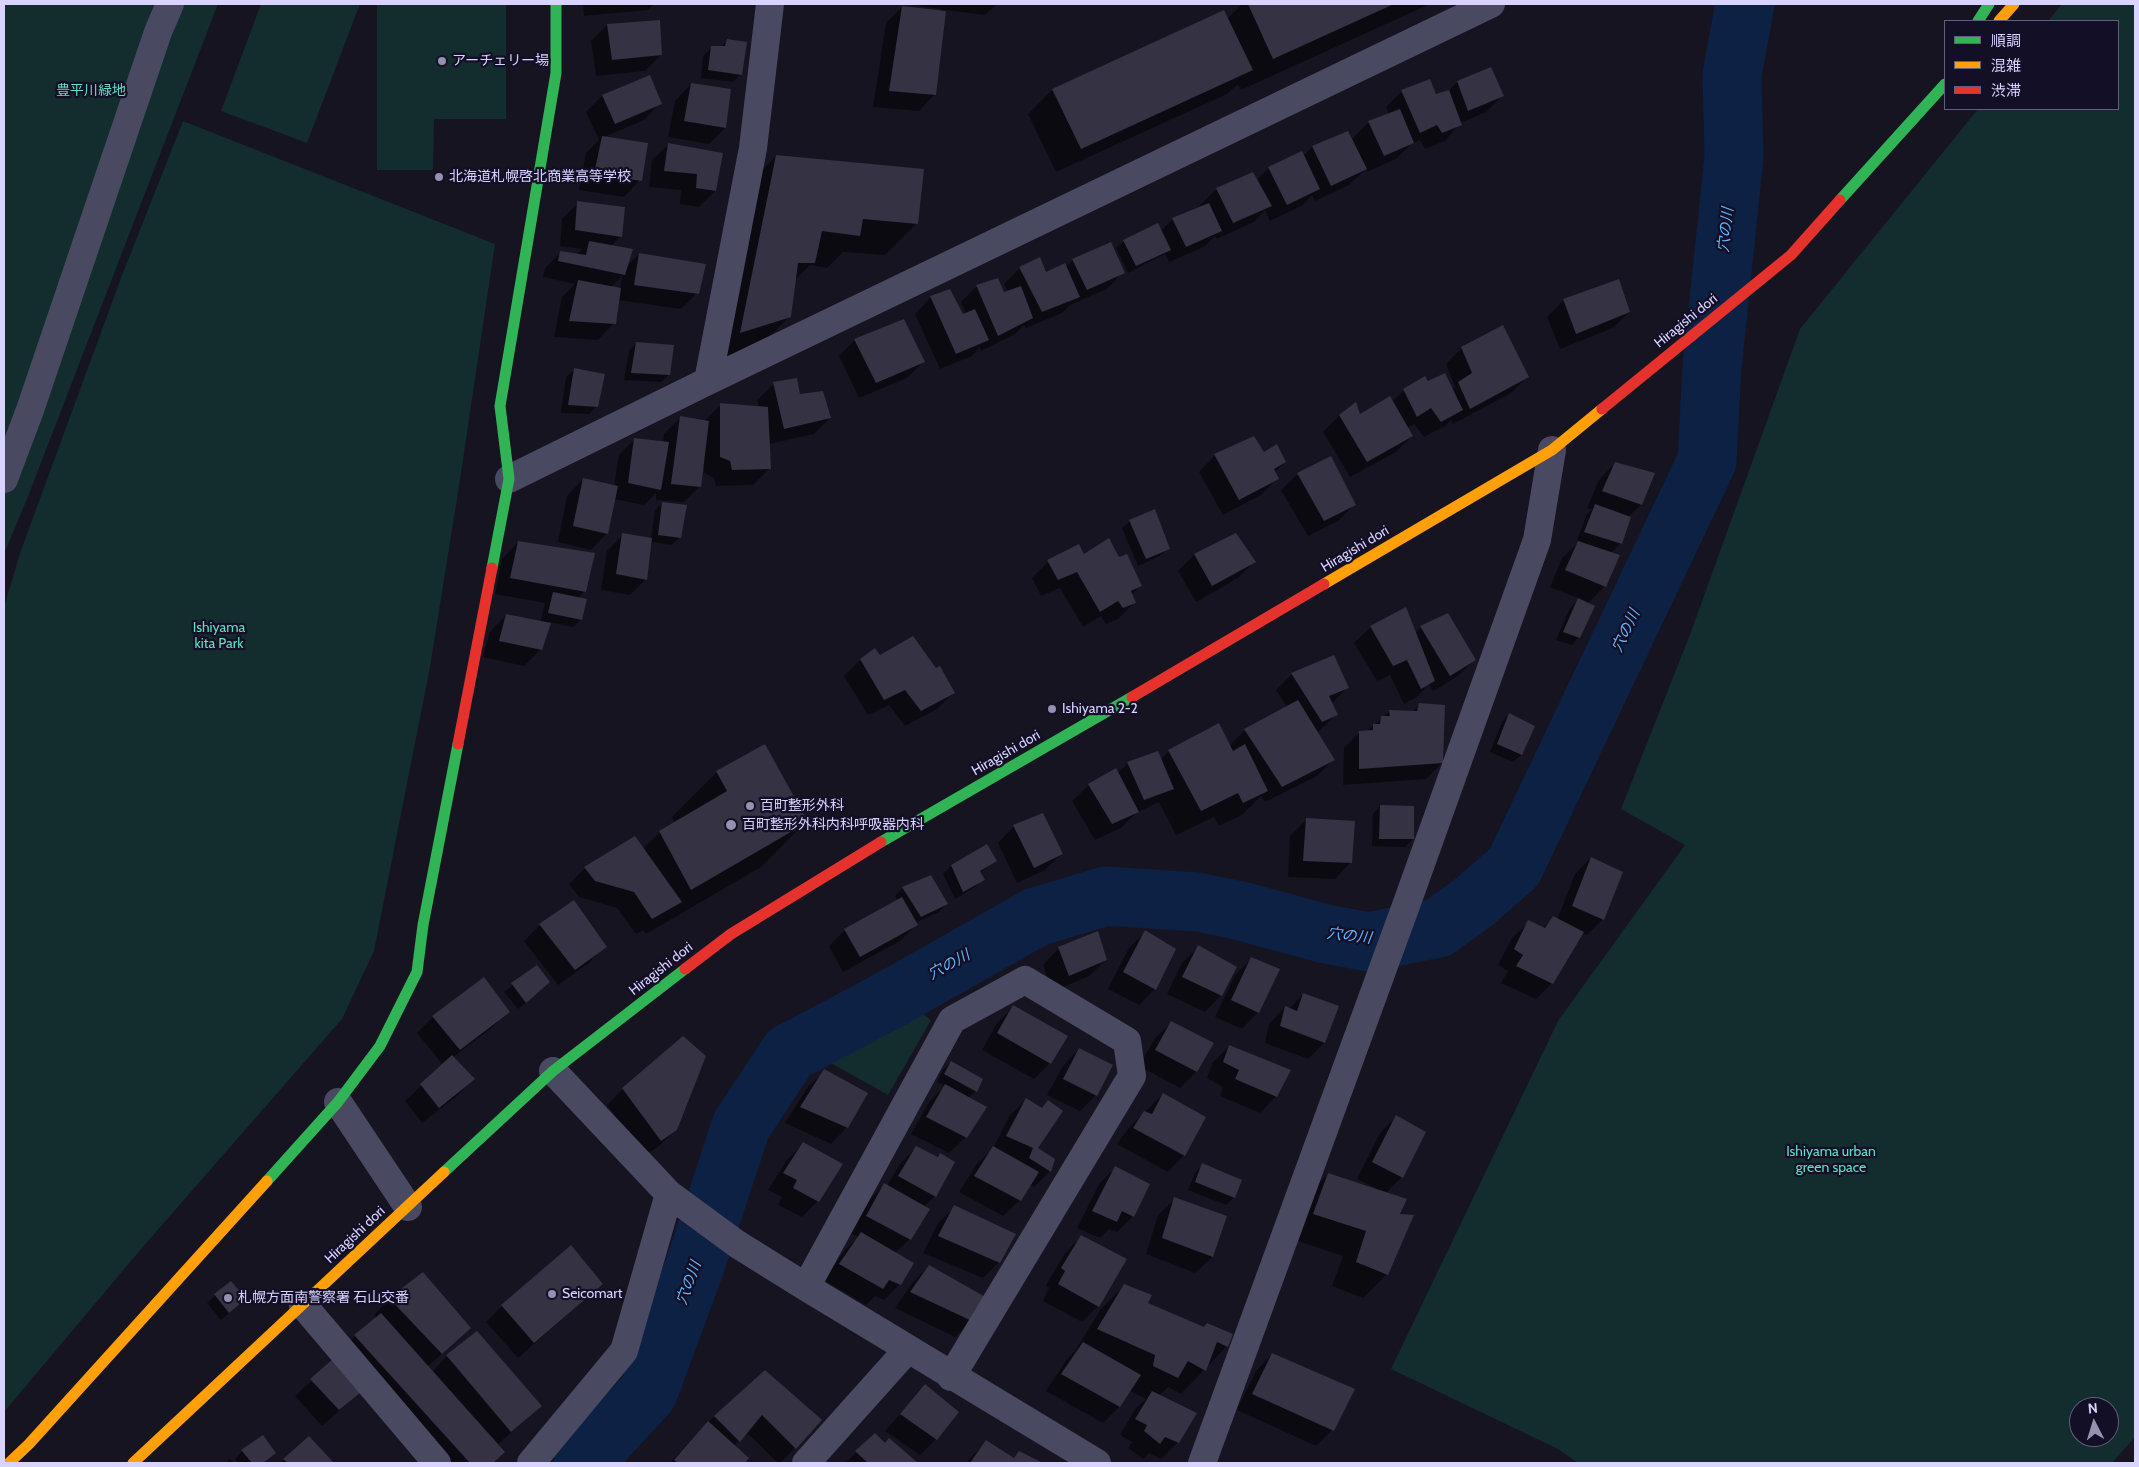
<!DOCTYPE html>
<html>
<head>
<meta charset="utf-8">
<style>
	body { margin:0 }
	#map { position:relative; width:2139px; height:1467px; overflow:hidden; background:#161421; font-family:Cabin,"Noto Sans JP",sans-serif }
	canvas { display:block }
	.frame { position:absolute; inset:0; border:5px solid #d9d4ff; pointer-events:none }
	.legend { position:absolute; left:1944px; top:20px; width:175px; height:90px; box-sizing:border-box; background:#130f26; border:1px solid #625e7d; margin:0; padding:6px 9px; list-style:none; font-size:15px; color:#d9d4ff }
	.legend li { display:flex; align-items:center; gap:10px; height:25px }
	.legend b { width:25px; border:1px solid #625e7d }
	.north { position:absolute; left:2069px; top:1397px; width:50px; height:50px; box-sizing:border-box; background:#130f26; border:1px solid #625e7d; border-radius:50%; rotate:355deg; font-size:14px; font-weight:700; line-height:20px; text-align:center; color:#d9d4ff }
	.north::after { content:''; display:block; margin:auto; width:18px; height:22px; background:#9591b1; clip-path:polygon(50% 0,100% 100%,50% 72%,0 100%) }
</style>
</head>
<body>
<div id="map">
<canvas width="2139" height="1467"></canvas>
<div class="frame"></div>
<ul class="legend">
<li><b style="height:6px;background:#30b455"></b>順調</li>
<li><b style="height:6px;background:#ff9f0a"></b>混雑</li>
<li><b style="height:6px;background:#e5322d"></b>渋滞</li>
</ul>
<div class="north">N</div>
</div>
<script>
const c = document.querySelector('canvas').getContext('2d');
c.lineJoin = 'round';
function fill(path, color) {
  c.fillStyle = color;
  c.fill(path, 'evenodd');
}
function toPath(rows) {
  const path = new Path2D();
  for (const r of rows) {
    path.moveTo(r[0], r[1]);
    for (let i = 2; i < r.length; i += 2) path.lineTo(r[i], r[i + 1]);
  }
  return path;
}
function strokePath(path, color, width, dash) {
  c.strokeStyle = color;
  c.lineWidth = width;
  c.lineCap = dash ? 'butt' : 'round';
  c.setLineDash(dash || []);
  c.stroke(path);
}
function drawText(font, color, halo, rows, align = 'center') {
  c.font = font + ' Cabin,"Noto Sans JP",sans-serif';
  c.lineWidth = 4.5;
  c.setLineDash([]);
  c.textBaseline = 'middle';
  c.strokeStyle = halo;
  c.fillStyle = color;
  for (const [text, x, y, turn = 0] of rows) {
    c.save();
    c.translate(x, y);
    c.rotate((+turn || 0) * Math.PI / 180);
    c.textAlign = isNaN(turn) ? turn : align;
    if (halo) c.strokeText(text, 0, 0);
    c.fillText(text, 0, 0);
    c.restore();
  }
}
fill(toPath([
	[4,4,218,4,27,499,4,554],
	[261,4,360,4,307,143,221,111],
	[377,4,506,4,506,119,434,119,433,170,377,170],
	[2062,4,2135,4,2135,1437,2112,1463,1578,1463,1558,1449,1391,1369,1558,1021,1685,845,1621,809,1691,632,1800,329,1978,109,2118,109,2118,21,2048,21],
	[2079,1407,2109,1407,2109,1437,2079,1437],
	[183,121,495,244,460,480,430,667,374,951,342,1019,141,1249,4,1412,4,607,20,553,121,278],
	[918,1010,931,1020,888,1095,827,1061]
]), '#132c2d');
fill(toPath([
	[583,4,654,4,648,10,584,16],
	[903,4,997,4,985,15,945,10,935,94,919,111,873,107,886,23,902,7,940,11,941,9],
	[1242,4,1430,4,1241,90,1238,84,1227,94,1056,172,1028,114,1052,90,1223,12,1227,19],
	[659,21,661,55,645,71,596,76,591,41,607,25],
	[728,40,741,74,733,82,701,78,703,56,711,48,720,48],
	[1490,69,1502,96,1486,112,1460,123,1445,141,1425,149,1420,140,1410,145,1396,159,1367,172,1366,169,1349,185,1315,201,1312,195,1303,205,1270,221,1265,210,1254,222,1217,239,1215,236,1204,247,1169,262,1165,254,1128,273,1116,248,1124,241,1161,231,1173,219,1202,208,1200,205,1217,189,1256,180,1269,168,1303,156,1312,147,1348,133,1351,140,1369,122,1389,114,1386,107,1402,91,1435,96,1448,92,1457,82],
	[649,76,660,103,644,120,604,137,640,180,624,197,579,190,586,153,599,140,586,112,602,96],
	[691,84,725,128,709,144,668,137,675,101],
	[669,144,715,191,699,207,680,204,681,190,649,187,652,160],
	[776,156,917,223,885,255,843,252,827,268,810,265,794,281,789,317,757,349,709,364,745,188],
	[578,203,620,237,611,246,626,267,639,254,697,293,681,309,618,300,614,323,598,340,554,337,562,297,575,284,543,277,545,268,561,252,576,255,582,249,560,246,562,219],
	[622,276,620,289,611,287],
	[1073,260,1123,272,1107,289,1070,305,1062,313,1026,328,1024,325,1015,334,981,351,980,347,972,356,940,369,915,314,931,297,962,316,966,314,961,302,977,286,1003,294,1008,292,1004,284,1020,268,1046,274,1065,268],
	[1564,300,1629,312,1613,328,1560,349,1547,317],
	[855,340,923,362,907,378,859,398,839,356],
	[636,343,669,375,661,382,624,380,629,351],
	[1462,348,1527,377,1511,393,1453,424,1451,420,1445,426,1424,437,1414,424,1407,428,1412,436,1396,452,1350,477,1323,432,1339,416,1360,416,1392,402,1404,390,1424,378,1428,383,1452,390,1455,387,1446,364],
	[574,370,597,406,589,414,561,413,566,377],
	[774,384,799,396,830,418,814,434,769,444,769,469,753,485,716,486,714,478,704,473,704,467,702,467,700,486,684,502,656,500,656,493,644,505,614,499,607,533,591,550,558,542,567,496,583,479,614,487,619,455,635,439,663,443,664,434,680,418,704,421,721,405,759,407,757,400],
	[1264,454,1285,462,1274,473,1277,479,1261,495,1223,515,1199,472,1215,455],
	[1615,463,1653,474,1641,505,1628,517,1621,543,1611,553,1605,586,1587,604,1579,637,1572,645,1556,640,1570,608,1580,599,1550,587,1562,558,1580,541,1577,540,1587,514,1592,509,1587,508,1599,480],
	[1298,474,1355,504,1338,521,1308,536,1281,490],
	[662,503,680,537,672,545,651,542,646,579,630,595,601,590,607,551,623,535,651,539,655,511],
	[1130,521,1168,548,1160,556,1138,566,1122,528],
	[1236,534,1254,562,1238,578,1196,602,1178,571,1194,555],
	[518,542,585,591,578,598,581,620,573,627,549,622,541,649,524,666,483,657,490,632,506,615,540,622,545,603,495,594,502,559],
	[1083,555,1118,559,1141,586,1131,595,1134,603,1118,619,1106,624,1101,616,1083,627,1060,588,1041,596,1032,578,1048,562],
	[1447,615,1474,660,1458,676,1433,691,1429,684,1417,697,1404,704,1390,675,1377,681,1354,643,1371,627,1415,633,1421,628],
	[879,656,935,669,953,693,937,709,905,726,889,705,868,715,844,676,860,660],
	[1292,674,1347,688,1331,704,1336,715,1317,733,1333,760,1317,776,1265,802,1261,796,1242,815,1219,826,1214,817,1176,835,1159,802,1136,813,1121,828,1095,840,1072,801,1089,785,1116,770,1118,773,1128,763,1160,760,1169,751,1229,746,1245,730,1287,707,1276,690],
	[1420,704,1442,763,1426,779,1343,785,1344,748,1360,732,1366,732,1390,711,1412,712],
	[1509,714,1521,755,1513,762,1490,752,1502,722],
	[765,746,806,822,761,867,646,934,643,930,636,934,617,908,579,897,569,884,585,868,643,849,660,832,675,823,672,817,717,772],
	[1380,806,1413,839,1405,847,1372,846,1373,814],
	[1306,820,1351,862,1335,879,1288,877,1290,836],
	[1014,826,1061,854,1045,870,1017,883,998,843],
	[987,845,995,861,980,873,983,879,975,887,955,899,943,874,951,866],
	[1591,858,1603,919,1587,935,1582,933,1552,983,1536,999,1501,983,1508,971,1498,965,1512,938,1529,922,1543,928,1553,918,1557,920,1575,874],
	[903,888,946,904,939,912,915,923,916,925,900,941,843,972,829,946,845,930,898,900,895,896],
	[540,925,605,946,589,963,558,985,524,941],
	[1145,932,1155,989,1139,1005,1108,989,1129,948],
	[1198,947,1221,995,1205,1012,1167,994,1182,963],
	[1059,948,1106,960,1089,976,1052,992,1043,965],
	[1251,959,1258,1012,1242,1029,1215,1017,1235,975],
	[536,967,541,990,518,1009,504,992],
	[1303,994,1324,1043,1308,1059,1265,1043,1269,1024,1285,1007,1289,1009],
	[1013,1007,1050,1063,1034,1079,982,1050,997,1023],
	[508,1011,492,1028,453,1057,473,1079,457,1096,422,1123,405,1101,443,1065,417,1033,433,1017],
	[1172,1022,1212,1043,1196,1072,1180,1088,1139,1066,1155,1038],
	[1230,1046,1276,1096,1260,1113,1220,1096,1223,1087,1207,1078,1213,1062],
	[1079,1049,1096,1095,1080,1111,1047,1095,1063,1066],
	[951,1062,976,1091,968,1098,966,1137,949,1153,911,1134,929,1102,945,1086,937,1082,943,1070],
	[825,1071,847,1127,831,1144,785,1123,808,1087],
	[623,1089,676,1130,659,1146,644,1156,607,1105],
	[1163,1094,1184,1155,1168,1172,1117,1144,1128,1129],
	[1027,1099,1041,1109,1048,1102,1036,1149,1050,1171,1034,1187,1029,1185,1020,1200,1003,1216,959,1192,977,1164,993,1148,1010,1115],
	[1396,1117,1402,1177,1386,1193,1398,1215,1387,1274,1363,1298,1332,1286,1343,1256,1289,1238,1304,1198,1328,1174,1375,1190,1376,1188,1357,1179,1380,1133],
	[803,1144,818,1201,802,1217,778,1205,782,1197,768,1190,787,1160],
	[916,1148,954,1163,935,1196,924,1207,910,1239,895,1253,900,1284,884,1300,875,1296,866,1305,824,1280,845,1250,858,1237,850,1233,868,1201,884,1185,887,1186,900,1164],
	[1202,1165,1234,1197,1226,1205,1188,1190,1195,1173],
	[1115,1168,1133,1216,1117,1232,1109,1229,1100,1238,1077,1228,1099,1184],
	[1175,1199,1226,1217,1212,1257,1195,1273,1146,1254,1158,1215],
	[955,1207,999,1262,983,1278,923,1253,938,1223],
	[1081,1237,1098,1306,1082,1322,1043,1301,1049,1288,1046,1285,1065,1253],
	[929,1266,971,1321,955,1337,895,1308,913,1282],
	[230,1282,236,1307,221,1320,207,1303],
	[602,1284,518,1358,486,1322,502,1306],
	[1124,1286,1147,1303,1227,1346,1181,1394,1168,1387,1159,1396,1195,1414,1178,1442,1161,1459,1149,1453,1143,1459,1128,1448,1132,1442,1120,1435,1136,1408,1146,1399,1130,1391,1119,1407,1103,1423,1046,1391,1067,1359,1075,1351,1100,1310],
	[390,1299,453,1344,427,1367,432,1372,447,1356,541,1406,497,1445,503,1452,492,1463,424,1463,360,1392,322,1426,295,1396,332,1362,331,1360,355,1336,376,1318,374,1315],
	[1272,1354,1332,1430,1316,1446,1237,1410,1256,1371],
	[765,1372,820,1420,781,1463,778,1463,746,1432,734,1446,747,1458,743,1463,670,1463,708,1422],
	[925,1386,936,1439,920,1455,885,1431],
	[875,1435,885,1444,890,1440,916,1463,845,1463],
	[309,1438,332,1463,280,1463,284,1460],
	[986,1442,1013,1459,1019,1452,1040,1463,966,1463],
	[242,1451,274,1453,263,1463,238,1463,235,1459],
	[230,1459,234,1463,225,1463]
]), '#0007');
strokePath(toPath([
	[583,1463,648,1393,696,1263,741,1126,789,1053,891,999,1036,917,1106,896,1198,902,1241,911,1326,934,1369,942,1438,928,1474,902,1514,867,1707,461,1712,367,1734,157,1732,75,1745,4]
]), '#0d2144', 59);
fill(toPath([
	[1248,4,1394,4,1273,59],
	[902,6,946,11,936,95,889,91],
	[1224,10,1253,70,1081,149,1052,89],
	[660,20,662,55,612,60,607,24],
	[727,39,747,42,742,75,708,70,711,46,725,46],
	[1491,67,1504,96,1468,111,1457,81],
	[650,75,662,104,615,124,602,95],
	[1430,79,1436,94,1449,90,1462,125,1442,133,1437,125,1420,133,1401,90],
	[691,83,731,89,726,128,684,121],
	[1400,109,1414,143,1384,156,1368,121],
	[1348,131,1367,169,1331,186,1312,146],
	[602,136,648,143,642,181,594,174],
	[668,143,723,153,716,191,696,188,697,174,664,171],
	[1302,151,1320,189,1287,205,1268,167],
	[776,155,924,169,918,224,863,219,860,236,822,231,815,263,798,263,791,317,740,333],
	[1253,172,1272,206,1233,223,1216,188],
	[577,201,625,207,622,237,575,230],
	[1209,203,1222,231,1186,247,1172,218],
	[1158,223,1171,250,1136,266,1123,240],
	[589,241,633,249,625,275,558,261,560,251,586,255],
	[1111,242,1125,273,1087,290,1072,259],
	[639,253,706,264,699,294,634,285],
	[1040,257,1046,272,1065,263,1080,297,1042,312,1019,267],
	[998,278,1004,292,1021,286,1033,318,998,336,976,285],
	[1619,279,1630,312,1576,334,1563,299],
	[578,280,621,288,616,324,569,321],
	[950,289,963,314,975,309,989,340,956,354,930,296],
	[904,319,925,362,876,383,854,339],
	[1503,325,1529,377,1470,409,1458,382,1472,373,1461,347],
	[636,342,674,345,670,375,631,373],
	[574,368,605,374,598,407,568,405],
	[1445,373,1463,410,1441,422,1431,408,1417,417,1403,389,1425,376,1428,381],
	[797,378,800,394,823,391,831,418,784,429,773,382],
	[1390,396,1413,436,1367,462,1339,415,1356,402,1360,414],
	[720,403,768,407,771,469,732,470,730,461,720,457],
	[680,416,709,421,701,487,671,484],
	[1254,436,1264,452,1277,444,1286,462,1274,469,1279,479,1239,500,1214,454],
	[634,438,669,442,661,490,628,483],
	[1331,456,1356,505,1324,521,1297,473],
	[1615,462,1655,473,1642,505,1602,491],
	[583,478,618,486,608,534,573,526],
	[662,502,687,505,681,538,658,535],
	[1595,504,1631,517,1622,544,1584,532],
	[1155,509,1170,549,1146,559,1129,520],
	[622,533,652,538,647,580,616,574],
	[1236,533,1256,562,1212,586,1194,554],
	[1109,538,1119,557,1127,554,1142,586,1131,591,1136,603,1123,608,1118,601,1100,612,1077,572,1058,580,1047,560,1079,544,1084,554],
	[518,541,595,553,586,592,510,578],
	[1578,541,1620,555,1606,587,1565,570],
	[553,592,587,599,582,620,548,613],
	[1578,598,1595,606,1580,638,1563,632],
	[1406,607,1435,681,1421,689,1407,660,1393,666,1370,626],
	[1448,613,1476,660,1450,676,1420,626],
	[506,614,551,623,542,650,499,641],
	[913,636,936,668,940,666,955,693,921,711,905,690,884,700,860,659,875,648,880,655],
	[1334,655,1349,688,1329,696,1338,715,1322,722,1291,673],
	[1298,700,1335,760,1282,787,1244,729],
	[1419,703,1445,705,1443,763,1359,769,1359,731,1373,730,1373,724,1380,724,1381,716,1390,716,1389,710,1417,711],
	[1509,713,1535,726,1522,755,1497,744],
	[1219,723,1233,751,1245,744,1268,791,1243,803,1238,793,1201,811,1168,750],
	[765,744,808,822,691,890,659,831,727,791,716,771],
	[1158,751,1174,789,1144,800,1127,762],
	[1116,768,1139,812,1112,824,1088,784],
	[1380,805,1414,806,1414,839,1379,839],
	[1043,813,1063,854,1034,868,1013,825],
	[1306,818,1355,821,1352,863,1303,861],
	[635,836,682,902,652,919,634,892,595,881,584,867],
	[987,844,997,861,980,871,985,880,963,892,951,865],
	[1591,857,1623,872,1604,920,1572,906],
	[931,875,948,904,921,917,902,887],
	[902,897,918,925,860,957,844,929],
	[574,900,607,947,575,970,539,924],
	[1553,916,1584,932,1553,984,1516,966,1523,955,1514,949,1528,920,1545,928],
	[1145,930,1176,949,1156,990,1123,972],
	[1098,931,1107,960,1069,976,1058,947],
	[1198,945,1237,967,1222,996,1182,977],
	[1251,957,1280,969,1259,1013,1231,1000],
	[537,965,550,982,526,1003,511,983],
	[484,977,510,1012,460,1050,432,1016],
	[1303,993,1339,1006,1325,1043,1280,1026,1285,1006,1297,1011],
	[1013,1005,1068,1036,1051,1064,997,1033],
	[1171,1021,1214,1043,1197,1072,1155,1050],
	[683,1036,706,1056,677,1130,661,1141,622,1088],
	[1229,1045,1291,1070,1277,1097,1235,1079,1239,1070,1223,1062],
	[1079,1048,1113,1065,1097,1096,1063,1079],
	[452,1055,475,1079,439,1108,420,1084],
	[951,1061,983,1079,977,1092,944,1074],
	[824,1069,868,1093,848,1128,800,1107],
	[945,1084,987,1107,967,1138,926,1117],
	[1163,1093,1206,1117,1185,1156,1133,1128,1144,1111,1152,1114],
	[1026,1098,1042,1108,1048,1100,1063,1111,1038,1148,1055,1159,1051,1172,1029,1158,1033,1148,1006,1136],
	[1396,1115,1426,1132,1403,1178,1372,1162],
	[803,1142,843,1164,819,1202,793,1188,797,1180,783,1173],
	[916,1146,938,1157,940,1153,955,1162,936,1197,898,1176],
	[993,1146,1039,1172,1021,1201,974,1176],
	[1202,1163,1242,1180,1235,1198,1195,1182],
	[1115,1166,1150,1184,1134,1217,1122,1211,1117,1222,1092,1211],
	[1328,1173,1407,1199,1400,1214,1414,1215,1388,1275,1356,1262,1366,1231,1313,1214],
	[884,1183,930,1209,911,1240,866,1216],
	[1174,1197,1227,1216,1213,1257,1162,1238],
	[954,1205,1016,1234,1000,1263,938,1236],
	[861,1232,914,1263,901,1285,889,1280,883,1289,839,1264],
	[1081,1235,1127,1259,1099,1307,1058,1284,1065,1271,1061,1268],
	[571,1245,603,1284,534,1343,501,1305],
	[929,1265,987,1298,972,1321,910,1292],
	[423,1272,471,1328,442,1354,389,1298],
	[231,1281,246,1299,229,1313,214,1294],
	[1124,1284,1152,1295,1148,1303,1204,1327,1207,1323,1233,1334,1228,1347,1217,1342,1206,1371,1188,1361,1178,1378,1153,1366,1155,1355,1097,1329],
	[381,1313,505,1452,493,1463,470,1463,354,1335],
	[477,1331,542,1406,511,1432,446,1355],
	[1083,1342,1141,1375,1120,1407,1061,1374],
	[1272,1353,1355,1389,1334,1431,1252,1394],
	[333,1359,360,1393,339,1410,310,1379],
	[765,1370,822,1420,796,1449,762,1415,740,1442,714,1416],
	[925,1384,959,1412,937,1440,900,1414],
	[1152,1391,1197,1413,1179,1443,1165,1437,1160,1444,1144,1431,1147,1425,1135,1419],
	[708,1421,749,1458,745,1463,678,1463,674,1460],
	[875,1433,885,1443,889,1438,918,1463,868,1463,855,1451],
	[263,1435,276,1453,263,1463,252,1463,241,1450],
	[309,1436,334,1463,288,1463,283,1459],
	[986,1440,1014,1458,1019,1451,1043,1463,970,1463]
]), '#343243');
strokePath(toPath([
	[708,381,753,148,770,4],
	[4,479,30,410,158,32,170,4],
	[509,479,708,381,1491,4],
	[553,1071,669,1194,688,1208,737,1244,806,1287,1097,1463],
	[338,1102,408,1207],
	[806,1287,952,1020,1025,980,1127,1041,1132,1076,951,1377],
	[303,1305,437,1463],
	[531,1463,624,1351,669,1194],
	[806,1463,908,1349],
	[1202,1463,1408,900,1537,540,1552,450]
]), '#4a4962', 28);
strokePath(toPath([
	[1978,21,1989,4],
	[1840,200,1945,84],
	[492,568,509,479,500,406,556,73,556,4],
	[881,842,1132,697],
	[444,1172,553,1071,685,969],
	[267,1181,338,1102,380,1046,417,972,423,925,458,744]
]), '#30b455', 11);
strokePath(toPath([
	[1999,21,2014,4],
	[1324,584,1552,450,1602,409],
	[9,1463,29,1444,267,1181],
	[133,1463,444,1172]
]), '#ff9f0a', 11);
strokePath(toPath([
	[1602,409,1791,255,1840,200],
	[1132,697,1324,584],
	[458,744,492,568],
	[685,969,731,934,881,842]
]), '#e5322d', 11);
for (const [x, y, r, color] of [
	[442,61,5,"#9591b1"],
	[439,177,5,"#9591b1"],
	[1052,709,5,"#9591b1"],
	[750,806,5,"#9591b1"],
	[731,825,6,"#9591b1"],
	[552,1294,5,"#9591b1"],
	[228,1298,5,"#9591b1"]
]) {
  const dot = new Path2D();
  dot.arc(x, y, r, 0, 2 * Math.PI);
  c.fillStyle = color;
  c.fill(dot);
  strokePath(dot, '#130f26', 2);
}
drawText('14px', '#d9d4ff', '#130f26', [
	["アーチェリー場",452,61],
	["北海道札幌啓北商業高等学校",449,177],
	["Ishiyama 2-2",1062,709],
	["百町整形外科",760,806],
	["百町整形外科内科呼吸器内科",742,825],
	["Seicomart",562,1294],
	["札幌方面南警察署 石山交番",238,1298]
], 'left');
drawText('14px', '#5fe0c0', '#130f26', [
	["豊平川緑地",91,91],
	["Ishiyama",219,628],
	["kita Park",219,644],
	["Ishiyama urban",1831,1152],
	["green space",1831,1168]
]);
drawText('14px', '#d9d4ff', '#130f26', [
	["Hiragishi dori",1686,321,-39],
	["Hiragishi dori",1355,549,-31],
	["Hiragishi dori",1006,753,-30],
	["Hiragishi dori",661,969,-38],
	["Hiragishi dori",355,1235,-43]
]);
drawText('italic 15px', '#62b6ff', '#130f26', [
	["穴の川",1726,230,-84],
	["穴の川",1626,631,-65],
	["穴の川",1349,936,7],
	["穴の川",949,965,-29],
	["穴の川",689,1283,-70]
]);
</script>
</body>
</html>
